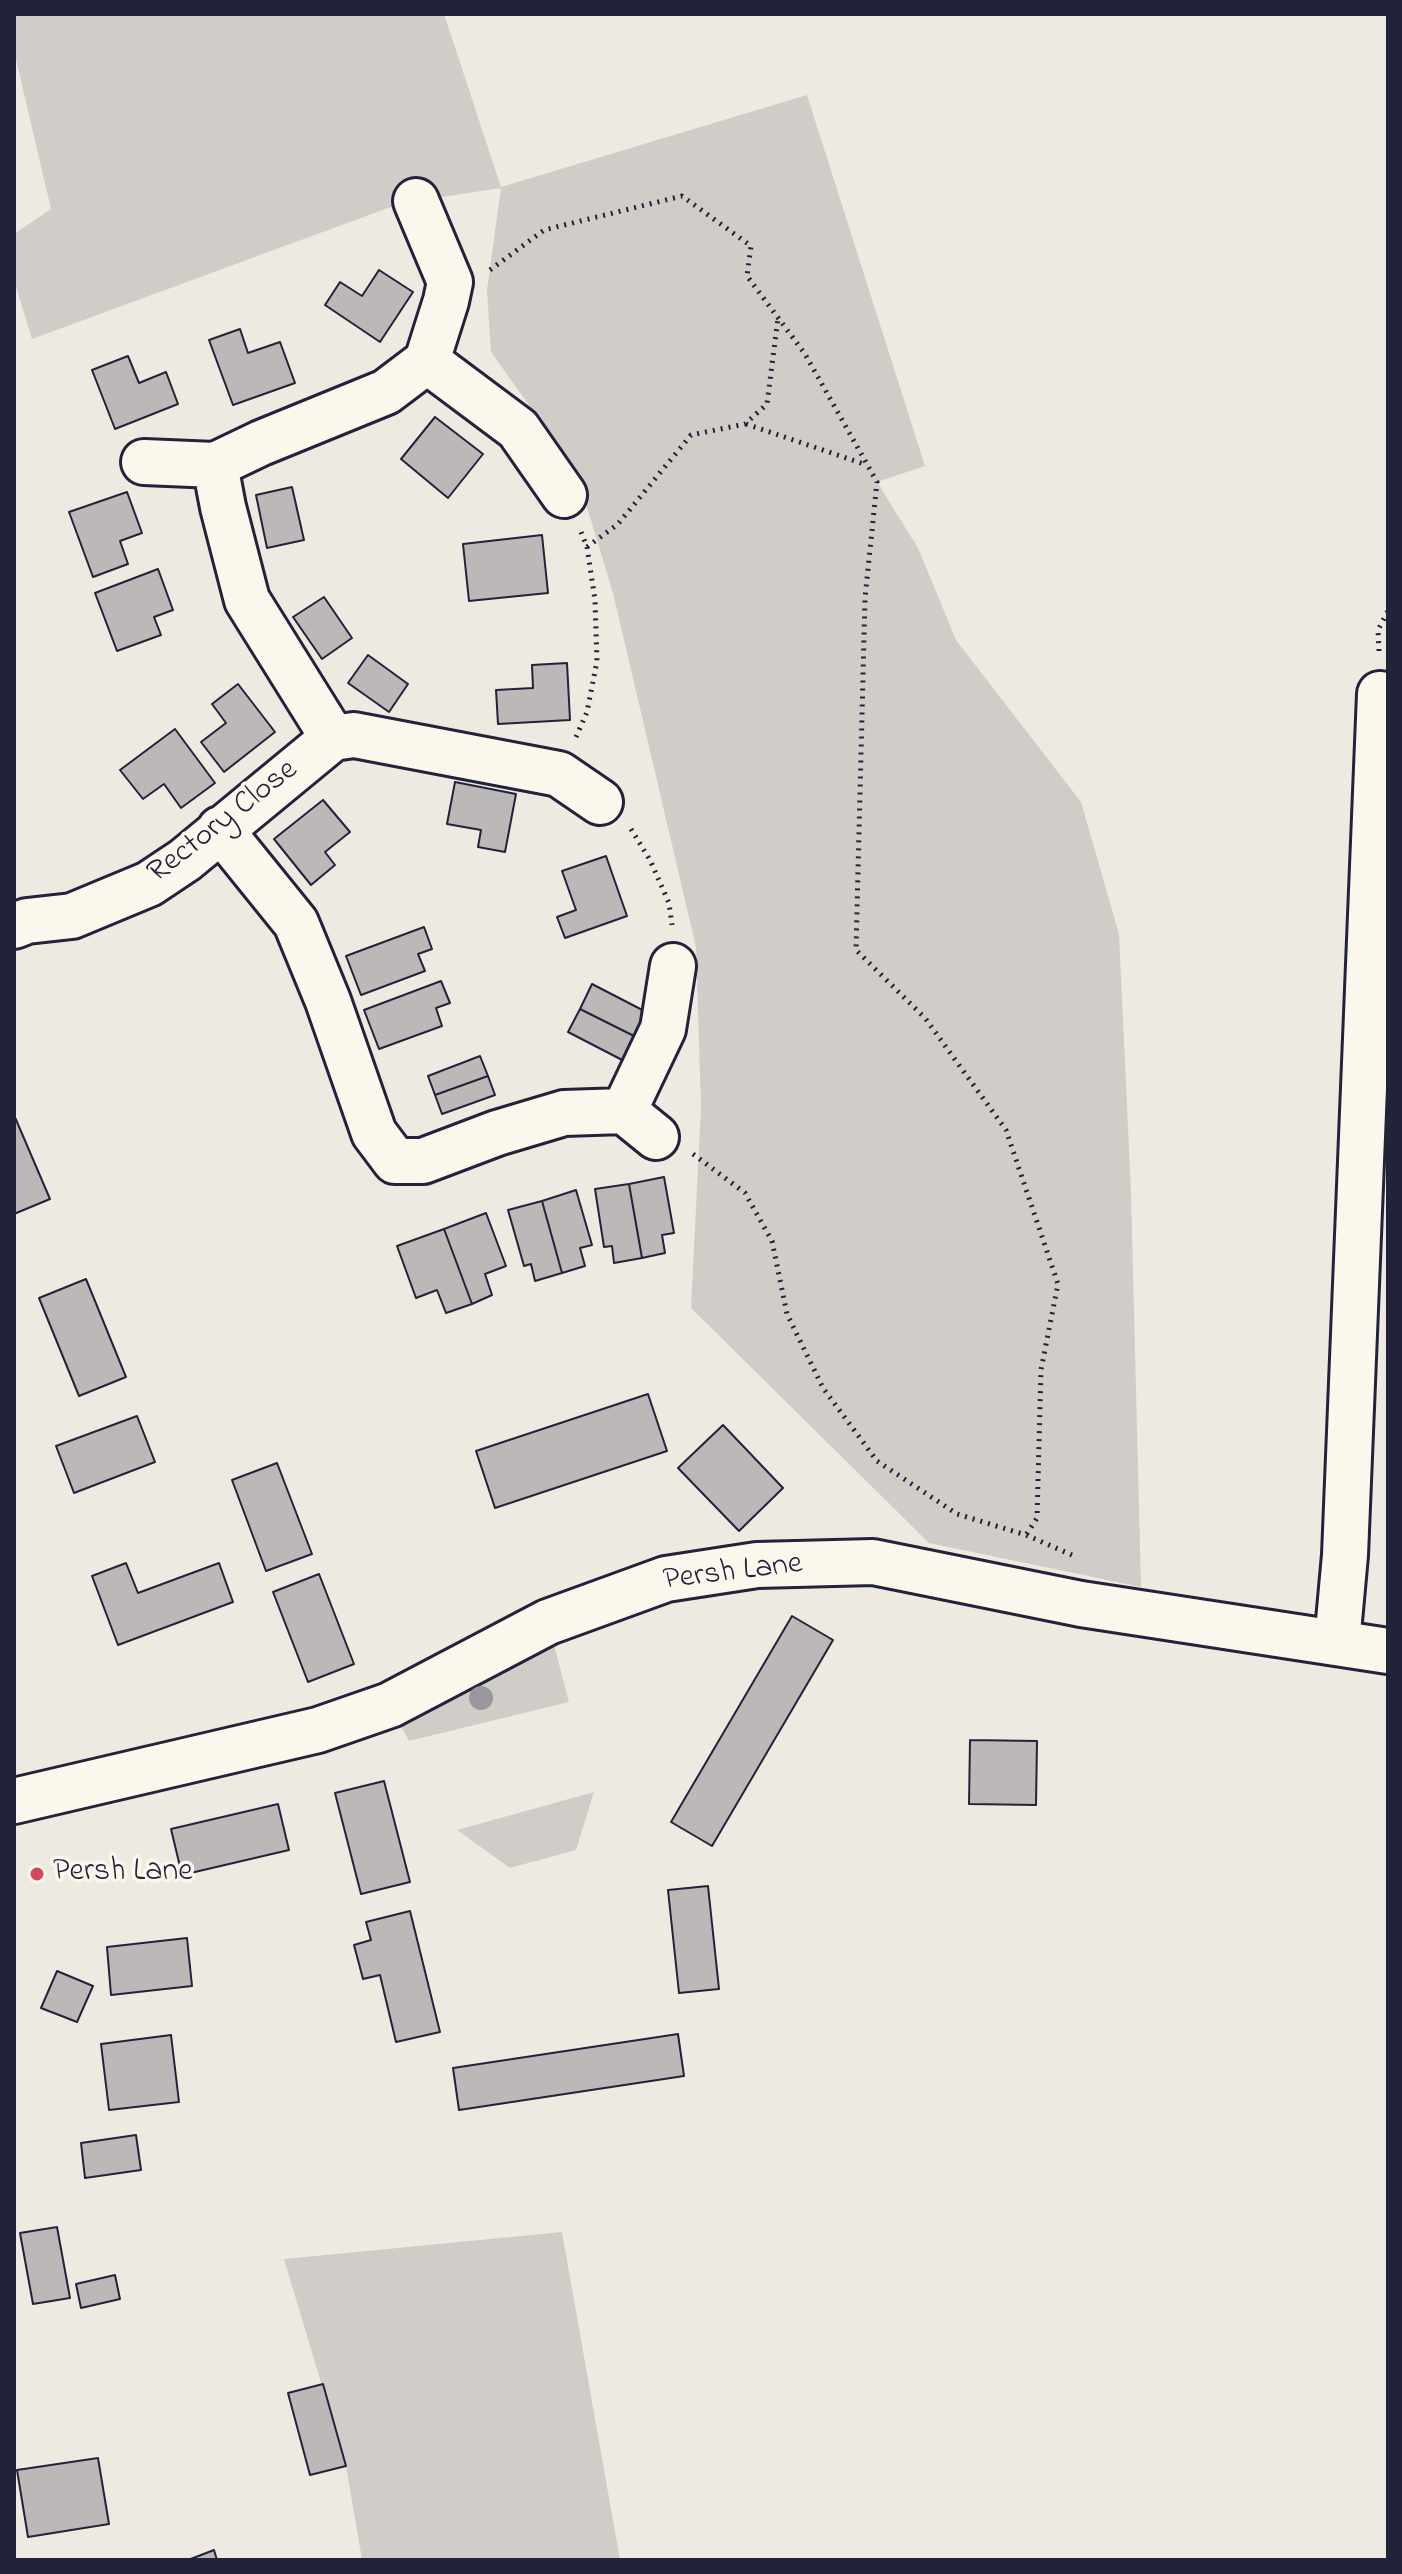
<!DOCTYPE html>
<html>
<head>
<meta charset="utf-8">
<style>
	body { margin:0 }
	#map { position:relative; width:1402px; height:2574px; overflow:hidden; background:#eeeae2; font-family:"Indie Flower",sans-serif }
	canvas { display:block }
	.frame { position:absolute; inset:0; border:16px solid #22223b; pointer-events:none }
</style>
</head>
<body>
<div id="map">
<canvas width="1402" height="2574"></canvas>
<div class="frame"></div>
</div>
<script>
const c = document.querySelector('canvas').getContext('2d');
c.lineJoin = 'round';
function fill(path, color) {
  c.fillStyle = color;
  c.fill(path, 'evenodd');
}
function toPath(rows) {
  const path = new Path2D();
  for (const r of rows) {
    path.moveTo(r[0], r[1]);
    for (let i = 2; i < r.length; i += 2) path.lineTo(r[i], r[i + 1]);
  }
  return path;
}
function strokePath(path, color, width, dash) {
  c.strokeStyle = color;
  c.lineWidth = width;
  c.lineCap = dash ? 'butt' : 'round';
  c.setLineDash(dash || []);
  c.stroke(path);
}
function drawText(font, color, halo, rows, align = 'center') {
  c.font = font + ' "Indie Flower",sans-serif';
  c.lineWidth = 7;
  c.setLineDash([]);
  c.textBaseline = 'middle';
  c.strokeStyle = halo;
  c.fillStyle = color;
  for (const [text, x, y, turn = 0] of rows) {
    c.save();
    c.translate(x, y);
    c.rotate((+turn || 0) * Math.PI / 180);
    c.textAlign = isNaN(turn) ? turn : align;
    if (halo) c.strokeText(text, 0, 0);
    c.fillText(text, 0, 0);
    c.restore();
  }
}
fill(toPath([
	[14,14,444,14,501,187,807,95,925,466,877,482,918,548,956,640,1081,802,1119,934,1131,1192,1141,1587,929,1543,691,1308,701,1107,696,947,613,593,576,471,491,352,487,290,501,188,416,201,388,208,32,339,14,280,14,234,51,209,14,51],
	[548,1622,569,1702,409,1741,390,1705],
	[594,1792,576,1850,510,1868,457,1830],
	[562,2232,620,2560,362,2560,346,2466,284,2259]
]), '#d0cdc9');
const building = toPath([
	[379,270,413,292,380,342,325,305,340,282,362,296,379,270],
	[240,329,248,353,280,342,295,383,233,405,209,340,240,329],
	[128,356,139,383,166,372,178,404,115,429,92,370,128,356],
	[435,417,483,454,448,498,401,459,435,417],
	[292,487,304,540,267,548,256,495,292,487],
	[127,492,142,533,120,541,128,564,93,577,69,512,127,492],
	[542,535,548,593,469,601,463,544,542,535],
	[158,569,173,610,154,617,161,635,117,651,95,593,158,569],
	[324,597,352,638,322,659,293,617,324,597],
	[368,655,408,684,389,712,348,683,368,655],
	[567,663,570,720,498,724,496,690,533,688,532,665,567,663],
	[238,684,275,732,224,772,201,742,226,723,212,704,238,684],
	[175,729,215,783,181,808,164,784,143,799,120,770,175,729],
	[455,782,516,794,505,852,478,847,481,830,447,824,455,782],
	[323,800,350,832,325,852,335,865,311,885,274,839,323,800],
	[606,856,627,916,565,938,557,917,576,910,562,871,606,856],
	[424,927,432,949,418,954,425,971,361,995,346,956,424,927],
	[441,981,450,1003,436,1008,442,1026,379,1049,364,1010,441,981],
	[592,984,652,1015,640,1039,580,1009,592,984],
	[580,1009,640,1039,628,1063,568,1032,580,1009],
	[480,1056,488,1076,435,1095,428,1076,480,1056],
	[488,1076,495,1095,442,1114,435,1095,488,1076],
	[14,1115,50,1199,14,1214,14,1115],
	[664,1177,674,1233,662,1235,665,1253,642,1258,629,1184,664,1177],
	[629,1184,642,1258,614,1263,612,1246,604,1247,595,1189,629,1184],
	[576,1190,592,1245,580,1248,585,1266,562,1273,542,1201,576,1190],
	[542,1201,562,1273,535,1281,531,1264,524,1266,508,1210,542,1201],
	[486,1213,506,1266,485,1274,492,1295,472,1304,444,1229,486,1213],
	[444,1229,472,1304,446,1313,437,1290,416,1298,397,1246,444,1229],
	[86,1279,126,1377,79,1396,39,1298,86,1279],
	[648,1394,667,1451,495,1508,476,1451,648,1394],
	[137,1416,155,1462,74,1493,56,1446,137,1416],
	[723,1425,783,1488,739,1531,678,1468,723,1425],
	[277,1463,312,1554,266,1571,232,1480,277,1463],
	[126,1563,138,1593,219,1563,233,1602,118,1645,92,1576,126,1563],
	[319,1574,354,1664,308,1682,273,1592,319,1574],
	[792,1616,833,1640,712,1846,671,1822,792,1616],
	[970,1740,1037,1741,1036,1805,969,1804,970,1740],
	[384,1781,410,1882,361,1894,335,1793,384,1781],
	[278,1804,289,1850,182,1875,171,1829,278,1804],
	[708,1886,719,1989,679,1993,668,1890,708,1886],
	[410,1911,440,2032,396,2042,380,1975,363,1979,354,1945,371,1940,366,1922,410,1911],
	[187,1938,192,1986,111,1995,107,1947,187,1938],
	[57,1971,93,1986,77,2022,41,2008,57,1971],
	[678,2034,684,2076,459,2110,453,2068,678,2034],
	[171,2035,179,2102,109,2110,101,2044,171,2035],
	[136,2135,141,2170,85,2178,81,2143,136,2135],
	[57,2227,70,2298,33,2304,20,2233,57,2227],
	[115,2275,120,2299,81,2308,76,2284,115,2275],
	[323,2384,346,2466,310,2475,288,2393,323,2384],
	[98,2458,109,2524,28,2537,17,2470,98,2458],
	[214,2550,217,2560,188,2560,214,2550]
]);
fill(building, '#bcb8b8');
strokePath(building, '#22223b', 2);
const minor = toPath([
	[427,361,518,429,564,495],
	[144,462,215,465,261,443,386,392,427,361,446,301,450,282,416,201],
	[215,465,223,507,247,600,333,738],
	[220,829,296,923,328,1001,374,1133,395,1161,423,1161,497,1133,564,1113,624,1111,656,1137],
	[14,926,27,921,72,916,149,884,185,860,333,738,354,735,559,774,600,802],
	[624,1111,663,1029,673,966],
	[1337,1643,1345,1555,1380,694],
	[14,1801,318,1730,390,1705,548,1622,666,1579,757,1565,873,1562,1081,1604,1388,1651]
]);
strokePath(minor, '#22223b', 50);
strokePath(toPath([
	[490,270,544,230,682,196,751,246,747,276,805,354,877,482,865,598,856,950,925,1018,1006,1130,1058,1284,1041,1370,1037,1518,1026,1535],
	[746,424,867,465],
	[587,547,618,524,691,435,745,424,767,404,778,318],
	[1379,651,1378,630,1388,611],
	[576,737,587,712,597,661,595,600,587,547,581,532],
	[631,829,650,860,669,903,672,925],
	[693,1154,745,1193,772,1241,787,1314,823,1388,877,1461,957,1514,1026,1535,1072,1555]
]), '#22223b', 5, [2, 6]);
strokePath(minor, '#fbf7ec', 44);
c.fillStyle = '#9a989e';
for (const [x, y] of [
	[481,1698]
]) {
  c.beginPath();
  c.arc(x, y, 12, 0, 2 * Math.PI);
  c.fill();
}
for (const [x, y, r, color] of [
	[37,1874,8,"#d1495b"]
]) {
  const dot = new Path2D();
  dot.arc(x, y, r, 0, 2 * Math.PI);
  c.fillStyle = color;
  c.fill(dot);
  strokePath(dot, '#fbf7ec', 3);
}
drawText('32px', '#22223b', '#fbf7ec', [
	["Rectory Close",224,823,-38],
	["Persh Lane",733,1574,-7]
]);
drawText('32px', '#22223b', '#fbf7ec', [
	["Persh Lane",53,1874]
], 'left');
</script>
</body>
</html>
